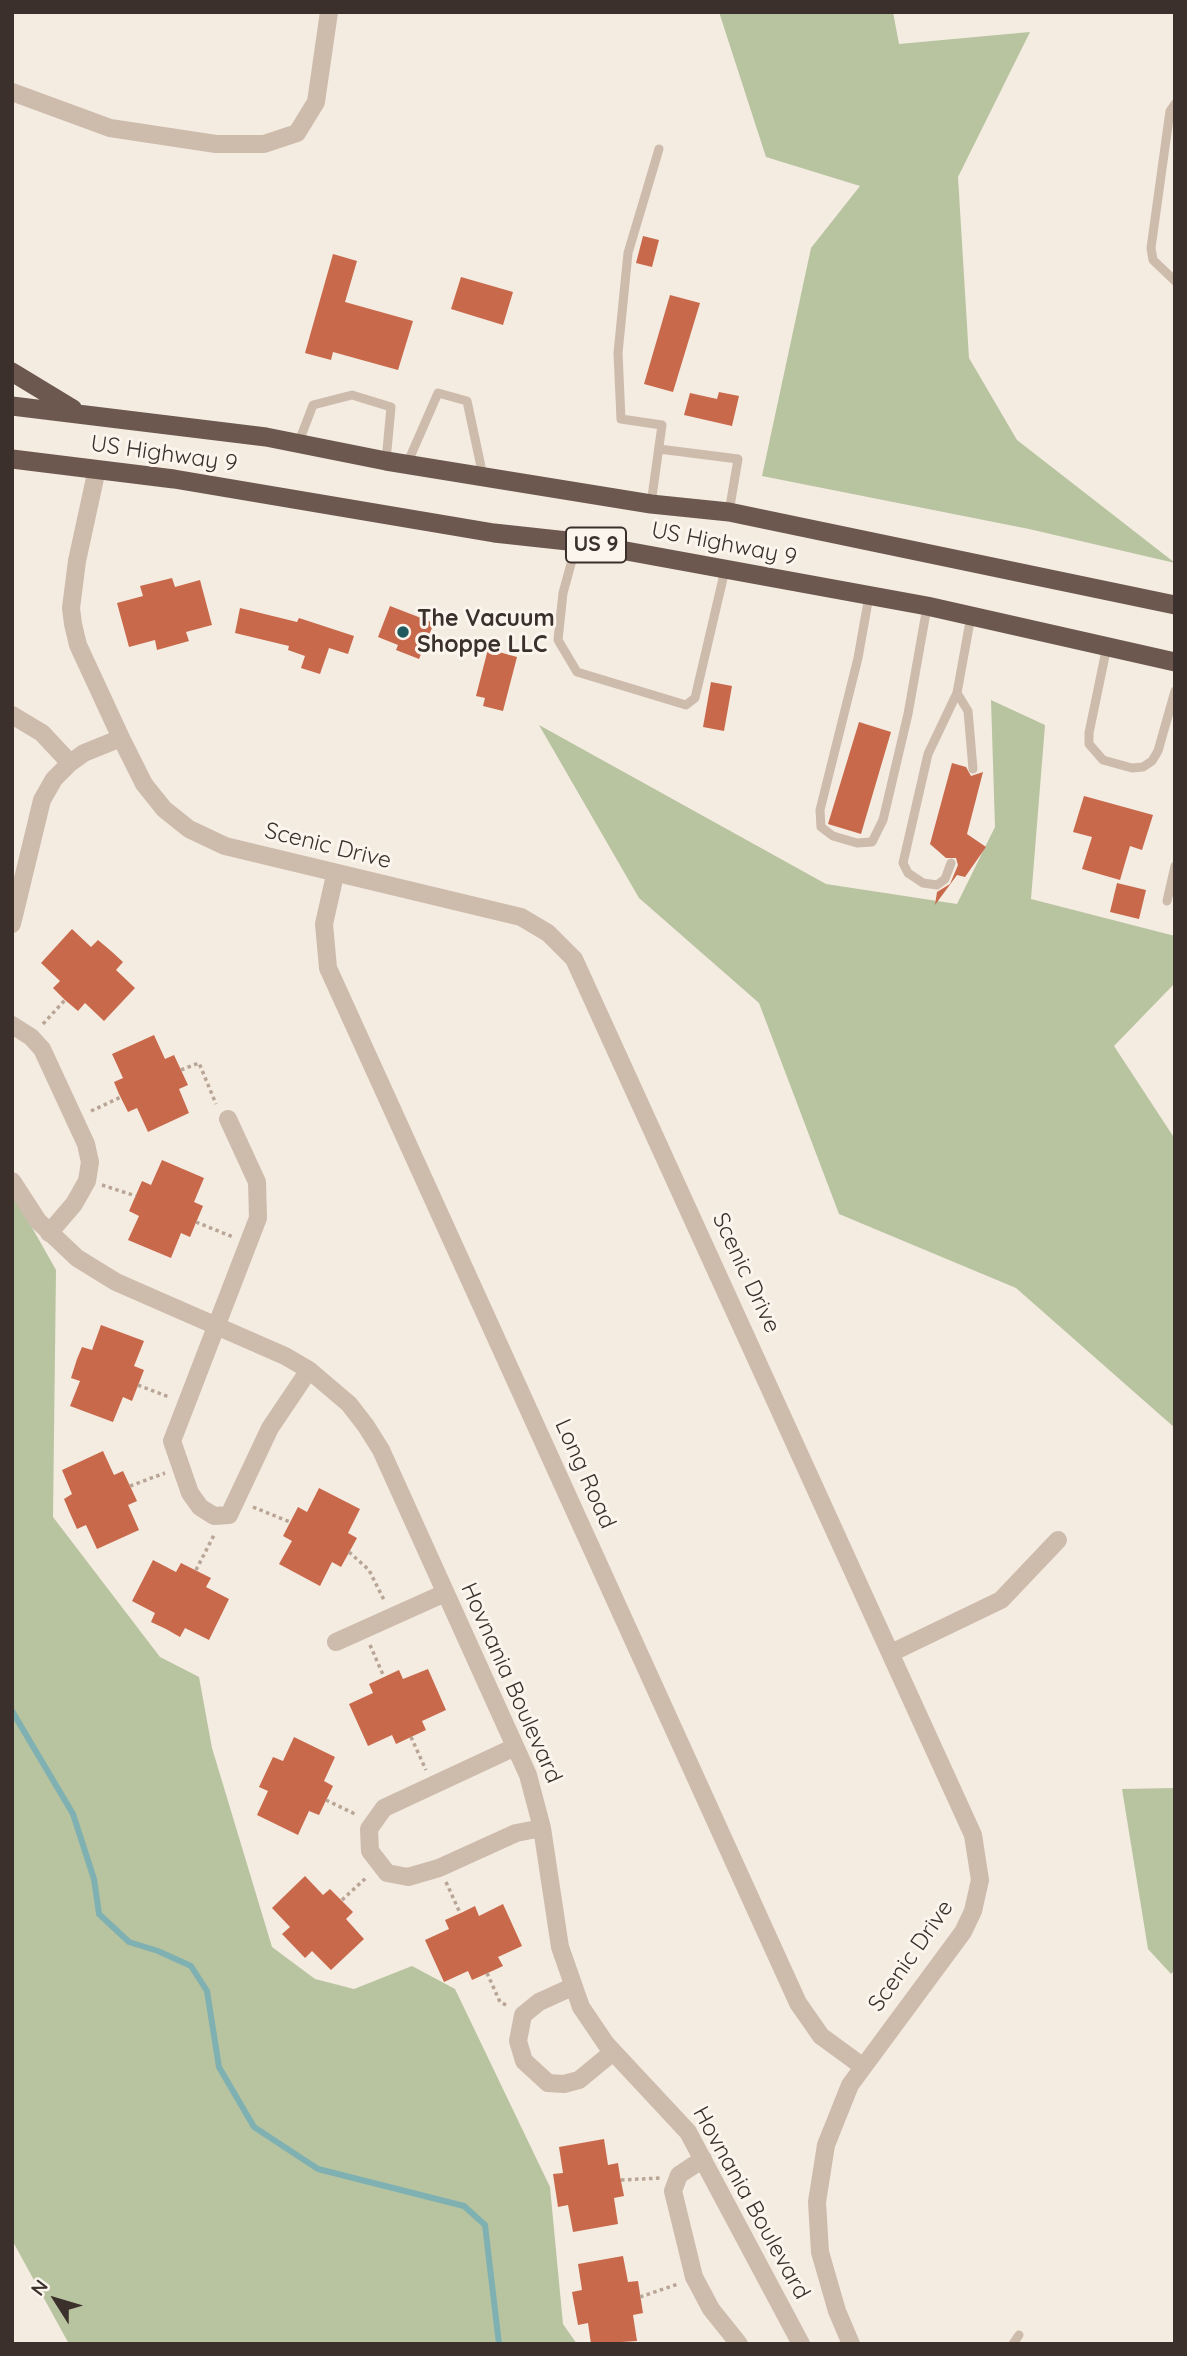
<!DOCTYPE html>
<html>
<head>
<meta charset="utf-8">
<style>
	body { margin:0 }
	#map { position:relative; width:1187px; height:2356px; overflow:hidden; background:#f4ebe1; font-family:Quicksand,sans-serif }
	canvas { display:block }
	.frame { position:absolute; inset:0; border:14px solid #3b302b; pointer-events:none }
	.north { position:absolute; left:21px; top:2265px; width:70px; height:70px; -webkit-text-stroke:5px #fbf5ee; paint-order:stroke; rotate:307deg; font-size:19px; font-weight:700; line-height:28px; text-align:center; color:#3b302b }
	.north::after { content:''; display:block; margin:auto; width:24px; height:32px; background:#3b302b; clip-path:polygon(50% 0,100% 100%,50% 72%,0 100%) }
</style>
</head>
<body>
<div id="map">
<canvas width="1187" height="2356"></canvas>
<div class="frame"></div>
<div class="north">N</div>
</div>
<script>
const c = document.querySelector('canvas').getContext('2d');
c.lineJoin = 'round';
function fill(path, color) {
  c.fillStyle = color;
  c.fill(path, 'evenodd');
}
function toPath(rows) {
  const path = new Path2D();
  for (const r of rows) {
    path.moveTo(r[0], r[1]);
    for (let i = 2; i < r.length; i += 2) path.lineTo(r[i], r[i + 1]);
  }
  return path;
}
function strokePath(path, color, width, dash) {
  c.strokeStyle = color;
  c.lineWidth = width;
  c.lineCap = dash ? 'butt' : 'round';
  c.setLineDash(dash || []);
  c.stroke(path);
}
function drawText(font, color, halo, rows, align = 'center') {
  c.font = font + ' Quicksand,sans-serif';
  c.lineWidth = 6;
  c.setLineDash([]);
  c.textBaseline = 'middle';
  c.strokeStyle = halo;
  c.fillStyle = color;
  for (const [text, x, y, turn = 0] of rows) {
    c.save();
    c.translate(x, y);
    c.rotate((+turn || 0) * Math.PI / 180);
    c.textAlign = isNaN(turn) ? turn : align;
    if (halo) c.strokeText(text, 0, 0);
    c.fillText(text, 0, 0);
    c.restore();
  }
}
fill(toPath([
	[719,12,893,12,899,44,1030,32,958,177,969,358,1017,440,1175,563,1029,529,762,476,811,248,860,186,766,157],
	[991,700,1045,725,1031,899,1175,936,1175,983,1114,1046,1173,1136,1175,1144,1175,1428,1016,1288,839,1214,759,1003,639,898,539,725,826,884,957,904,995,827],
	[12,1192,56,1270,53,1517,160,1657,199,1677,212,1748,272,1947,315,1979,354,1989,412,1966,455,1989,550,2187,563,2324,577,2344,69,2344,12,2240],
	[1175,1788,1175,1970,1171,1974,1148,1949,1122,1789]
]), '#b8c4a0');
strokePath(toPath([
	[12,1711,73,1814,94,1879,99,1914,129,1942,158,1951,191,1966,207,1991,219,2067,254,2127,318,2169,464,2206,485,2225,499,2344]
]), '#7fb0b2', 6);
fill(toPath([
	[643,236,659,240,652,267,636,263],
	[333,254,357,261,345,302,413,321,398,370,333,352,331,360,305,353],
	[461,277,513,292,503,325,451,309],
	[670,295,700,303,673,392,644,384],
	[719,392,739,396,732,426,684,415,690,393,717,399],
	[172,578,175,587,200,580,212,625,186,632,189,641,157,650,155,640,129,647,117,603,143,596,140,586],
	[390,606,434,623,419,659,396,650,398,645,378,637],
	[240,608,297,622,299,618,354,636,348,654,329,648,320,674,301,668,305,656,288,650,289,646,235,633],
	[488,649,517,657,503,711,483,706,485,698,476,696],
	[711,682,732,686,724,731,703,727],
	[859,722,891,732,861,834,828,824],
	[952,763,966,767,971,776,983,772,967,834,986,847,965,877,957,875,935,905,937,892,950,884,958,865,956,858,946,858,930,844],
	[1084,796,1153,815,1142,850,1130,846,1120,880,1082,869,1092,837,1073,832],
	[1117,883,1146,890,1139,919,1110,912],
	[72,929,91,947,98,940,111,951,123,962,116,970,135,988,104,1021,85,1003,78,1011,65,1000,53,988,60,981,41,963],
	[154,1035,165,1059,174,1055,188,1085,179,1089,189,1113,148,1132,137,1108,128,1112,119,1094,114,1082,123,1078,112,1054],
	[162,1160,204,1178,194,1202,203,1206,195,1225,190,1237,181,1233,171,1258,128,1240,139,1216,129,1211,142,1181,151,1185],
	[101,1325,144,1341,134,1366,144,1370,132,1401,123,1397,113,1422,70,1406,80,1381,71,1378,77,1359,82,1347,92,1350],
	[103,1451,114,1475,123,1471,137,1501,128,1505,139,1530,97,1549,86,1525,77,1529,69,1511,64,1499,72,1494,62,1470],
	[319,1488,360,1509,348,1533,357,1538,341,1567,332,1562,320,1586,279,1564,292,1541,283,1536,298,1507,307,1512],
	[153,1560,176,1572,181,1563,211,1578,206,1587,229,1599,209,1640,185,1628,180,1637,166,1629,151,1622,155,1613,132,1601],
	[428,1669,446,1710,422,1721,426,1730,396,1744,392,1735,368,1746,349,1704,373,1693,369,1684,399,1670,403,1679],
	[294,1737,335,1757,324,1781,333,1786,319,1815,309,1811,298,1835,257,1815,268,1791,259,1787,273,1757,283,1761],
	[305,1876,323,1895,330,1889,353,1912,346,1919,364,1939,331,1970,312,1951,305,1958,282,1934,290,1927,272,1908],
	[503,1904,522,1946,498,1957,503,1966,490,1972,472,1980,468,1971,444,1982,425,1940,449,1929,445,1920,463,1912,475,1906,479,1916],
	[604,2139,608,2165,618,2163,620,2176,624,2196,614,2198,618,2224,573,2232,568,2205,558,2207,553,2174,563,2173,559,2147],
	[623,2256,628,2282,638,2281,643,2313,633,2315,637,2341,591,2344,588,2323,578,2325,572,2292,582,2290,578,2264]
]), '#c8694b');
strokePath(toPath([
	[43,1024,65,1000],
	[181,1070,199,1063,216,1104],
	[91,1111,121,1097],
	[102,1185,136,1196],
	[196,1222,233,1237],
	[138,1385,169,1397],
	[130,1486,165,1473],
	[253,1507,290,1522],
	[349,1552,369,1570,385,1602],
	[196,1570,214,1535],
	[370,1645,384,1677],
	[411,1737,426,1770],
	[326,1800,357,1815],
	[446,1882,460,1913],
	[342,1900,367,1877],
	[487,1973,500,2002,508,2006],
	[621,2180,660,2178],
	[640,2297,678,2284]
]), '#b9a596', 3.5, [3.5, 3.5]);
strokePath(toPath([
	[1175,104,1170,111,1151,248,1153,260,1175,281],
	[298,444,313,405,352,395,391,407,386,461],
	[659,449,738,459,729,512],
	[407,464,438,393,467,401,483,476],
	[651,504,662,425,621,419,618,353,628,253,659,149],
	[577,542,563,593,558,640,577,672,686,705,695,698,725,570],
	[869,596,858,658,820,810,821,827,833,836,857,843,872,842,883,820,908,714,927,607],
	[1107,646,1089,733,1089,744,1103,760,1132,768,1143,767,1152,761,1158,751,1175,691],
	[957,693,971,616],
	[951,863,945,879,937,885,923,883,908,873,903,863,928,754,957,693,968,711,973,769],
	[1167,901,1175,866],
	[1013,2344,1019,2335]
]), '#cdbbac', 9);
strokePath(toPath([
	[12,92,110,128,216,144,264,144,297,133,316,102,329,12],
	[97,469,77,561,71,608,73,624,78,645,121,738,144,784,164,809,189,829,225,846,521,917,548,933,574,959,973,1835,980,1880,973,1911,963,1932,850,2085,826,2145,817,2202,820,2252,837,2311,851,2344],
	[12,715,42,733,70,763],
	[335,875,324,924,328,968,798,2003,821,2036,862,2066],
	[12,924,42,800,54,779,70,763,84,753,121,738],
	[12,1025,31,1037,42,1049,86,1144,90,1162,87,1181,74,1204,49,1233],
	[228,1119,257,1182,258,1218,172,1441,190,1493,200,1507,214,1516,229,1515,270,1428,309,1370],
	[12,1181,38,1221,77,1258,116,1282,285,1356,309,1370,349,1404,366,1426,381,1450,528,1775,542,1828,560,1947,581,2007,606,2044,688,2132,801,2344],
	[336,1642,445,1593],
	[891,1653,1001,1600,1058,1540],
	[515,1747,384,1808,369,1829,370,1851,387,1873,408,1877,439,1868,516,1833,542,1828],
	[572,1987,539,2002,523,2015,518,2041,524,2061,548,2083,564,2084,579,2080,613,2052],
	[703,2159,679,2175,673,2191,694,2277,711,2309,739,2344]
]), '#cdbbac', 18);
strokePath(toPath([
	[12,372,73,409],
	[12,406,266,437,386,461,651,504,729,512,1175,605],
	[12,459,174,479,494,533,577,542,927,606,1175,662]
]), '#6c584f', 19);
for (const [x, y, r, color] of [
	[403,632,7,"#1f5a5e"]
]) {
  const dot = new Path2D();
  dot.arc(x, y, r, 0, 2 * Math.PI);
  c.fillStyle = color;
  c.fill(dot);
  strokePath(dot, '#fbf5ee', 2.5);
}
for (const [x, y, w] of [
	[596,545,60]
]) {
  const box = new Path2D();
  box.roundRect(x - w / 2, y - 17.5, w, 35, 5);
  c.fillStyle = '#fbf5ee';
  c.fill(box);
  strokePath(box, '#3b302b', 2);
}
drawText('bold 21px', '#3b302b', null, [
	["US 9",596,545]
]);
drawText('23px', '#3b302b', '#fbf5ee', [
	["US Highway 9",164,454,8],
	["US Highway 9",724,544,11],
	["Scenic Drive",328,846,14],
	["Scenic Drive",746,1273,65],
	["Long Road",585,1474,66],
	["Hovnania Boulevard",511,1683,66],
	["Scenic Drive",911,1956,-55],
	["Hovnania Boulevard",751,2203,61]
]);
drawText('bold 23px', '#3b302b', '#fbf5ee', [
	["The Vacuum",417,619],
	["Shoppe LLC",417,645]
], 'left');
</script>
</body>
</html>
